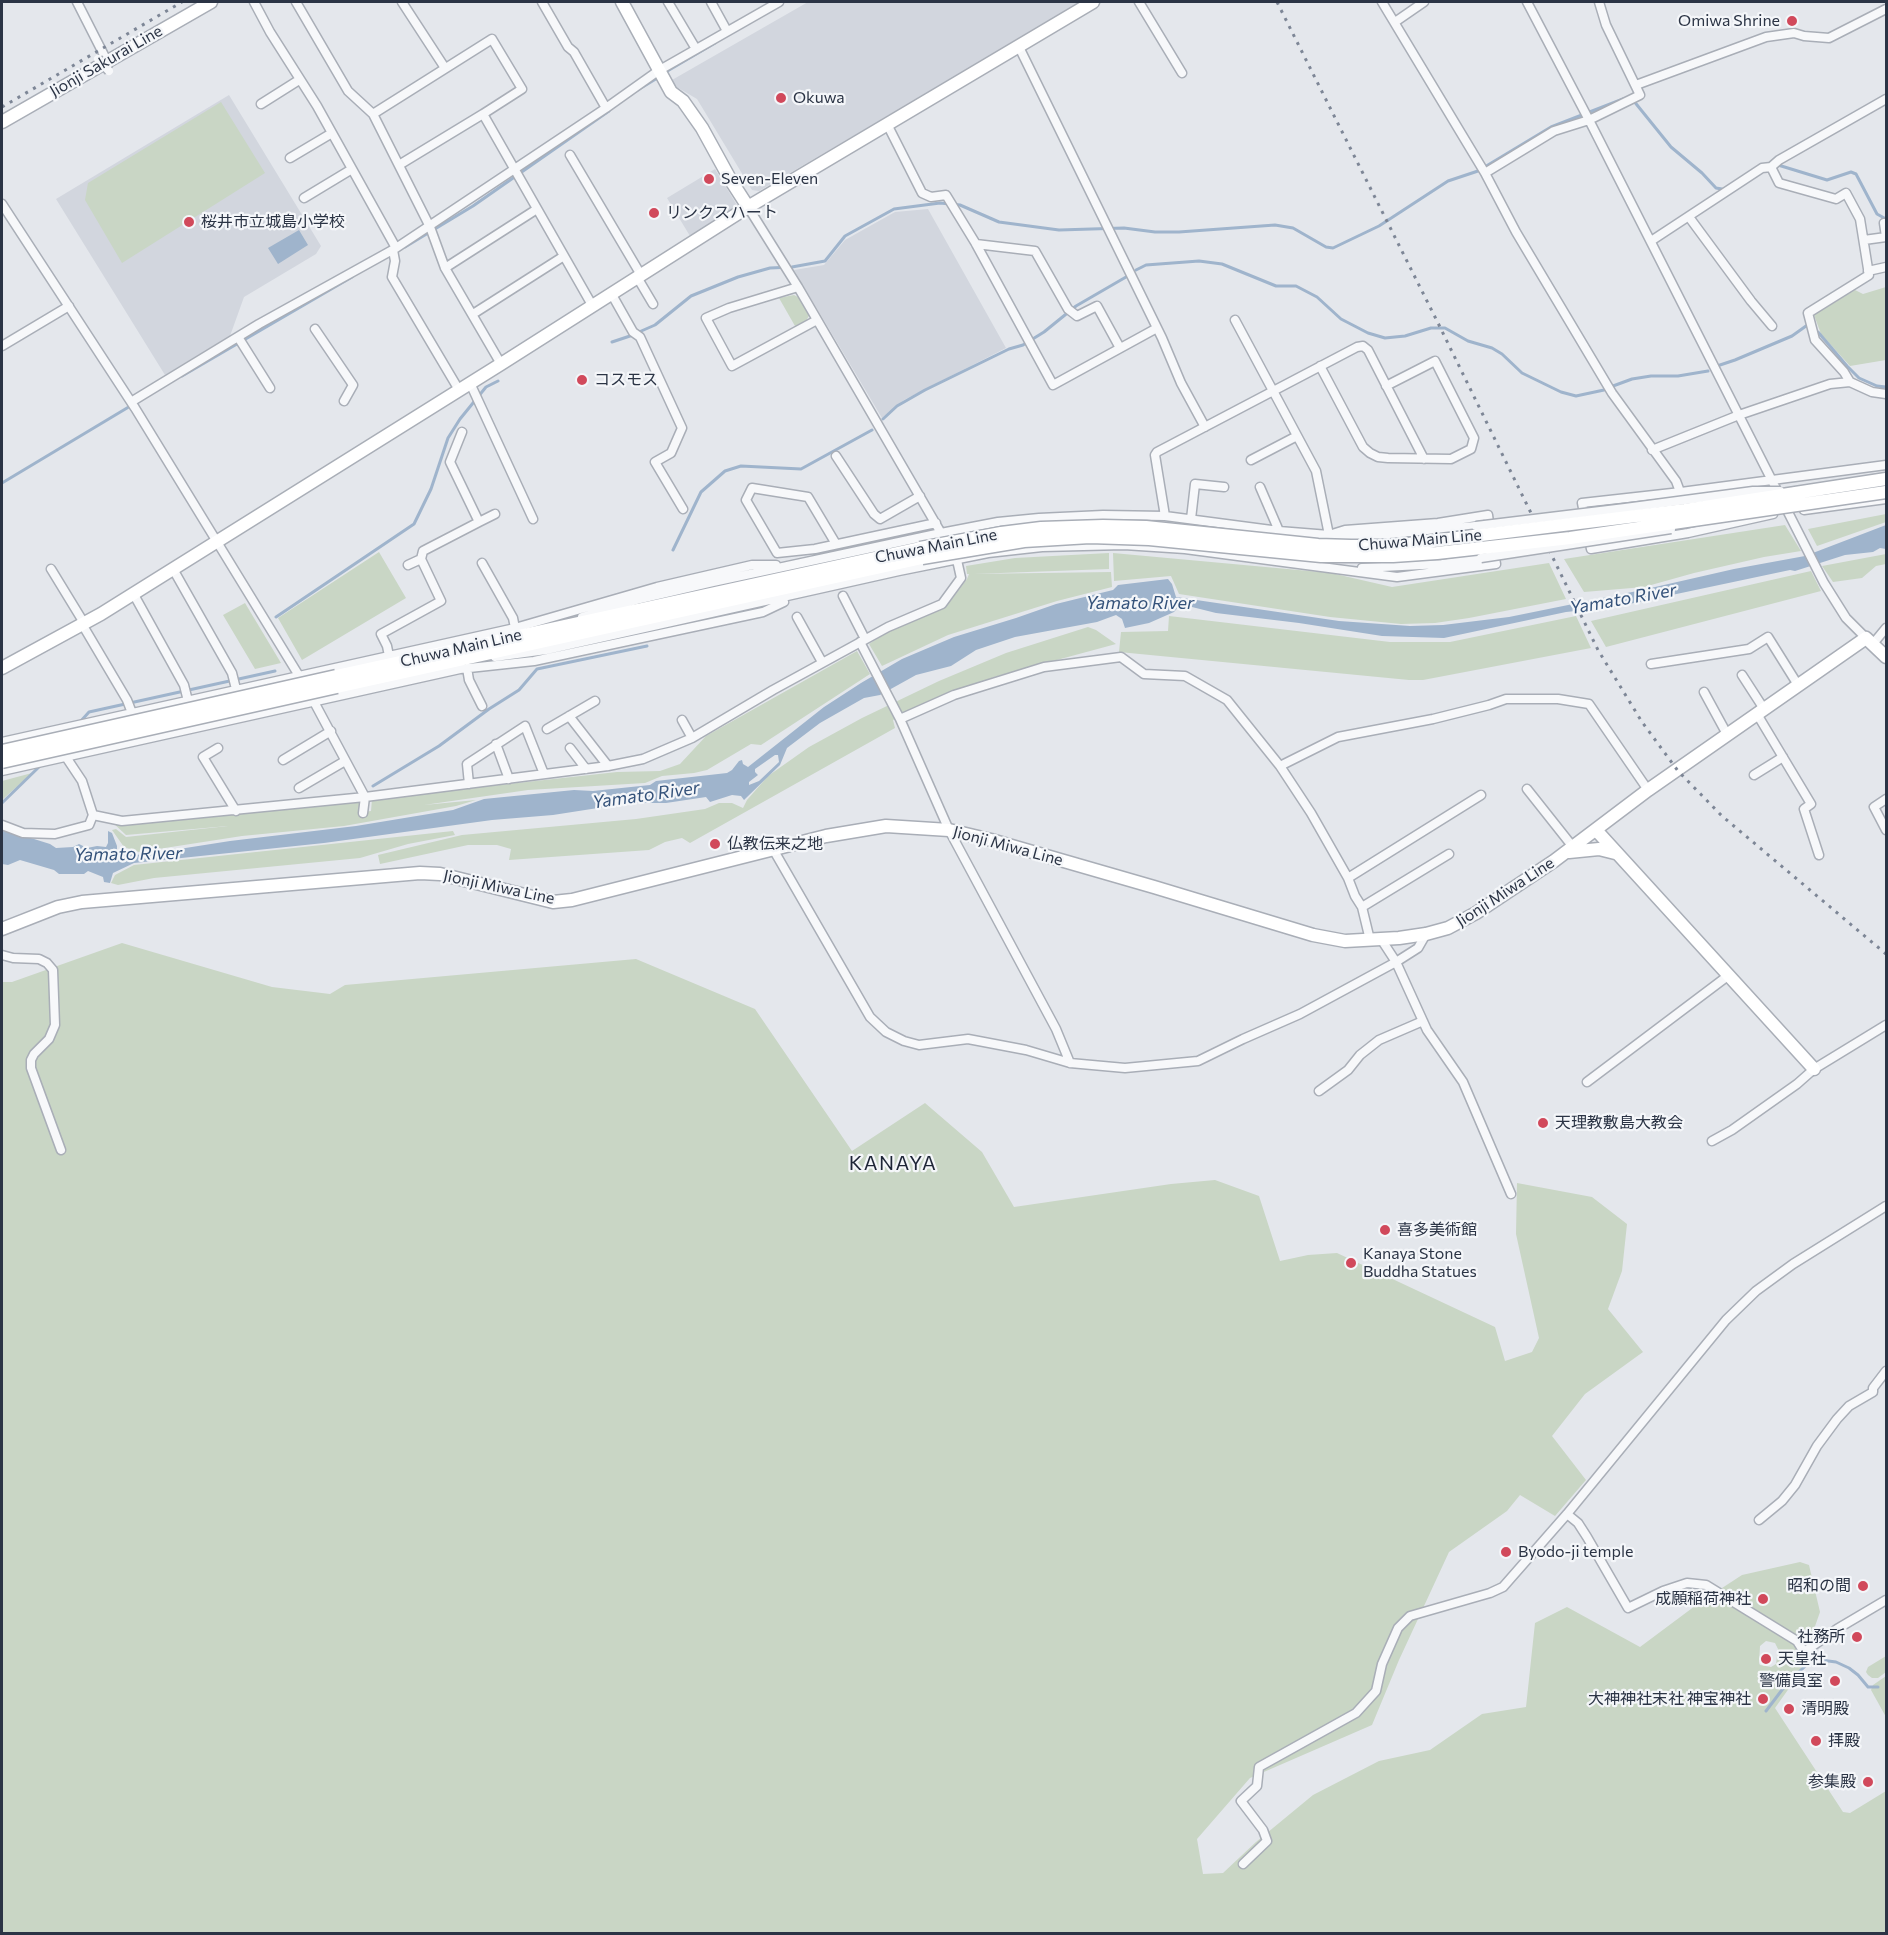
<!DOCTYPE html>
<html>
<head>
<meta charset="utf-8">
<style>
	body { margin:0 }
	#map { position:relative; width:1888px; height:1935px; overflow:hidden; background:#e4e7ec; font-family:Commissioner,sans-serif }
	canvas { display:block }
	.frame { position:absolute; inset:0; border:3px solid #2b3445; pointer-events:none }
</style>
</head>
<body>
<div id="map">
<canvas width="1888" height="1935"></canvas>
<div class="frame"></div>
</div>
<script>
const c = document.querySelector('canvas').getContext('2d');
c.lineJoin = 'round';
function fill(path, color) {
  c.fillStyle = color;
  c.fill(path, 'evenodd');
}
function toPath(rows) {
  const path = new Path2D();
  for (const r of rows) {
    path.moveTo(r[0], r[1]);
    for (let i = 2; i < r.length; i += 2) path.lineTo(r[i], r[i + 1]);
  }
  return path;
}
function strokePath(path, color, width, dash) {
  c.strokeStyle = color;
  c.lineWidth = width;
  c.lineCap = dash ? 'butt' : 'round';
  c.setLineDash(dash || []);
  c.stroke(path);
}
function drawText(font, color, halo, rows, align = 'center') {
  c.font = font + ' Commissioner,"Noto Sans JP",sans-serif';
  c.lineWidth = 4.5;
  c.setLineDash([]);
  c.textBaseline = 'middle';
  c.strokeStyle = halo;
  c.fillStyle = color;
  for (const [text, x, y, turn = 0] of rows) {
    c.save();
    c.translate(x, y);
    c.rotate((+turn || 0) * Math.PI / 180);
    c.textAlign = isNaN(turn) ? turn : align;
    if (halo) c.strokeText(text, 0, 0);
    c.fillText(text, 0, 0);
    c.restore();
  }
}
fill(toPath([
	[808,2,1081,2,987,58,759,191,752,190,697,99,675,86,672,80],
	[229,95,321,246,316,254,244,297,230,336,165,375,56,199],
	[715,169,738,207,690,236,667,198],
	[928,209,1006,348,904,400,882,418,794,270,824,265,845,240,895,212]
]), '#d2d6de');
fill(toPath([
	[221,102,265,173,122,263,85,200,88,183],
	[1886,287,1886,360,1850,366,1821,334,1814,315,1855,290,1863,294],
	[794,295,800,298,810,314,806,321,795,326,779,298],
	[1886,514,1886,522,1817,546,1808,529],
	[1785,525,1801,551,1764,557,1694,573,1644,587,1584,592,1564,559],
	[379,552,406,598,302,660,278,618],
	[1109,553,1109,569,973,574,1111,572,1112,587,1057,601,948,635,882,666,869,644,884,634,946,607,967,579,969,574,967,574,966,566,1015,558],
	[1113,553,1331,573,1392,587,1549,563,1566,599,1469,618,1435,623,1401,624,1330,617,1179,594,1171,576,1114,581],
	[1886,554,1886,564,1876,566,1862,578,1833,582,1822,566],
	[1811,571,1821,591,1606,647,1591,621],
	[245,603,281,663,255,669,223,615],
	[1169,616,1390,642,1450,642,1576,616,1591,648,1423,680,1409,680,1119,652,1121,632,1168,631],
	[1088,627,1096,630,1116,644,994,677,893,720,895,728,690,843,682,838,665,842,649,850,509,860,511,849,497,845,468,845,380,864,378,855,462,835,636,819,705,809,719,803,732,803,743,808,747,800,768,776,809,747,862,718,939,681,1006,653],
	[857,651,870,674,761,745,751,744,707,770,694,773,662,776,645,783,528,790,424,805,476,800,456,806,344,826,242,836,139,852,124,847,112,830,116,829,126,837,228,826,126,835,111,821,365,800,363,812,371,811,372,799,617,772,660,771,680,764,706,736],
	[32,773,2,800,2,781],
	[453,831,455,835,408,844,360,858,154,878,118,885,111,883,115,875,134,865],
	[122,943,272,987,330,994,345,985,636,959,755,1009,852,1151,925,1103,982,1152,1014,1207,1171,1184,1215,1180,1259,1196,1280,1261,1308,1255,1337,1253,1495,1327,1505,1361,1532,1352,1539,1338,1516,1234,1517,1183,1592,1197,1627,1224,1622,1271,1608,1309,1643,1352,1585,1394,1552,1436,1586,1480,1555,1516,1520,1495,1507,1511,1449,1552,1399,1660,1372,1725,1250,1778,1197,1839,1203,1874,1223,1873,1256,1842,1313,1795,1379,1761,1430,1750,1482,1714,1526,1707,1535,1623,1567,1607,1640,1647,1699,1603,1742,1575,1800,1562,1809,1565,1820,1612,1813,1632,1807,1663,1775,1708,1843,1812,1850,1813,1886,1791,1886,1933,2,1934,2,982,12,982],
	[1766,1641,1775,1643,1778,1649,1776,1664,1771,1667,1760,1665,1759,1663,1760,1646],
	[1886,1656,1886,1672,1878,1678,1872,1678,1868,1675,1866,1672,1868,1667],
	[1886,1676,1886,1717,1871,1690,1873,1685]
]), '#c9d6c5');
fill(toPath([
	[299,230,308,245,278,264,268,248],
	[1886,525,1886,549,1880,548,1873,552,1845,555,1795,571,1790,570,1615,607,1566,612,1444,638,1382,636,1299,623,1216,613,1188,606,1179,606,1174,612,1149,623,1125,628,1122,619,1116,615,1097,622,1015,637,976,650,951,666,916,675,880,695,864,698,820,723,787,748,780,765,744,800,741,796,732,795,710,802,706,797,666,803,630,803,553,815,492,820,324,843,134,863,113,873,110,883,104,882,103,877,88,871,84,874,59,874,54,870,20,860,8,865,2,864,2,829,50,844,56,848,73,847,79,844,87,848,97,846,106,847,108,843,108,831,112,833,117,846,117,852,141,855,230,841,356,826,453,810,484,799,574,790,593,791,650,785,656,781,727,773,732,770,739,761,742,760,743,764,748,767,824,707,861,683,902,659,954,637,1016,618,1056,604,1113,590,1118,585,1168,579,1172,584,1176,597,1339,621,1410,626,1443,625,1509,617,1642,590,1734,569,1805,556],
	[775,755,778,755,779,762,759,781,749,785,749,782,758,775,755,772,755,769]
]), '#9fb4cc');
strokePath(toPath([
	[664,73,715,43],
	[636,91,659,77],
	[1633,100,1671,147,1702,173,1716,188,1722,189],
	[1778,165,1827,180,1851,172,1856,174,1877,214,1886,219],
	[405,247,473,206,609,111],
	[1136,270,1146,265,1199,261,1222,264,1276,286,1296,286,1317,297,1341,319,1368,333,1385,338,1405,336,1431,328,1445,328,1468,341,1492,348,1502,354,1522,373,1561,392,1576,396,1604,390],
	[639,332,655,325,691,296,738,277,770,268,792,267,825,261,845,236,894,209,940,203,960,205,999,222,1059,230,1124,228,1155,232,1179,232,1275,225,1293,228,1326,247,1333,248,1379,226,1448,181,1478,171,1551,127,1623,99],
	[1818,332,1847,366,1859,378,1877,386,1886,387],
	[612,342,633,335],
	[1720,365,1735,360,1792,336,1806,326],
	[182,376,352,277],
	[1613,386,1632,379,1651,376,1678,376,1708,371],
	[883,419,897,406,925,390,1009,349,1023,345,1044,332,1076,306,1126,277],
	[2,483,132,405],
	[673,550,701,492,725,471,741,466,801,469,872,430],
	[276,617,414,524,431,489,448,438,460,419,486,387,498,381],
	[80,722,89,712,275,671],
	[373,786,439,746,489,709,519,690,537,669,647,646],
	[2,803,41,765],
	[1766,1711,1788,1682,1813,1659,1836,1662,1849,1668,1858,1675,1868,1687,1878,1687]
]), '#9fb4cc', 3);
const street = toPath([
	[77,2,107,61],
	[254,2,270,32,317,106,396,248],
	[296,2,348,91,373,114,430,227,445,268,501,364],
	[402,2,445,68],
	[542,2,568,47,574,52,606,108],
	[668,2,696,49],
	[711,2,727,31],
	[1139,2,1182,73],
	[1382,2,1485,173,1516,232,1612,393,1676,481,1682,497],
	[1527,2,1589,120,1824,583,1846,618,1866,638],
	[1395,22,1424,2],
	[1018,45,1162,338,1181,383,1205,427],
	[1636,85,1766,37,1794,33,1804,36,1829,38,1886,9],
	[261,104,299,80],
	[373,114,492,39,522,89,483,114,592,305],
	[887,124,922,193,931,197,946,195,976,244,1053,385,1157,328],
	[570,155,641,275],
	[290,158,332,133],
	[399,165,483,114],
	[1771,167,1779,183,1836,199,1846,193,1860,219,1869,275,1808,313,1815,340,1844,372,1850,382],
	[1485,173,1554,131,1589,120,1640,95,1606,25,1599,2],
	[304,198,352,169],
	[2,204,135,408,301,679],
	[748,207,798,287,941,533],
	[1689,217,1751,301,1772,326],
	[1884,223,1886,237],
	[1864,240,1886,237],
	[1651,241,1762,168,1771,167,1779,160,1886,99],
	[976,244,1035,251,1068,309,1077,316,1097,306,1120,348],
	[393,250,395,261,392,277,459,390],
	[445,268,537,209],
	[1868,271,1886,267],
	[637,277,653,304],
	[798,287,729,308,706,318,732,366,817,320],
	[611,293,633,332,640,337,682,428,671,453,655,462,683,509],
	[473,314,564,256],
	[1235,320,1316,471,1329,535,1367,536,1476,526],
	[315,329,353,385,344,401],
	[238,337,270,388],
	[2,346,69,306],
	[1320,366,1363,447,1370,453,1378,457,1388,458,1451,459,1471,449,1474,438,1435,361,1386,386],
	[470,383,533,519],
	[131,402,259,324,396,248,606,108,658,71,779,2],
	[1652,450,1739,415,1830,384,1850,382,1872,392,1886,394],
	[836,456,874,514,880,519,920,496],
	[1251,460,1297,436],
	[1260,487,1279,531],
	[1804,510,1886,499],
	[1773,514,1688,533,1591,549,1582,503,1681,492,1886,465],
	[1165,516,1155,455,1157,452,1357,347,1363,346,1368,350,1424,459],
	[1191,519,1195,484,1224,487],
	[479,522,495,514],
	[836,544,808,497,752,488,746,500,777,553,815,549,936,523],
	[482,563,513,618,515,628],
	[408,565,421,559],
	[1362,568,1442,564,1481,558],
	[51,569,84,623],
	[173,569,232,673,236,689],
	[133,593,184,685,188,701],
	[843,596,865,639],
	[582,617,640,599,713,582,941,533,998,522,1039,518,1103,515,1165,516,1279,531,1329,535,1345,530,1438,523,1488,515,1490,530],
	[797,617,822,662],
	[82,624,127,700,132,713],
	[860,642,900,719,949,830,1056,1029,1070,1063],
	[1872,645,1886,628],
	[389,656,387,646,381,634,441,601,421,559,423,551,479,522,450,462,462,432],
	[495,657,546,650,899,571,988,553,1042,547,1124,545,1185,549,1397,577,1496,564,1494,551],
	[1651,664,1749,649,1768,637,1798,685],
	[467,668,469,680,482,706],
	[1742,675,1764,709],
	[1704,692,1728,736],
	[312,698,365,797,363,813],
	[1757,714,1811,804,1804,809,1819,855],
	[569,716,608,766],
	[900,719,954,695,1044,667,1121,657,1144,674,1185,676,1227,700,1280,766],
	[682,720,692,738],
	[547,729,595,701],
	[2,742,515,628,657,587,752,565,776,565],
	[496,744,509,779],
	[218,748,203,757,236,811],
	[570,748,586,769],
	[66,757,82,781,93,815,122,821,365,797,608,766,643,759,692,738,773,690,888,627,942,604,961,578,957,560],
	[283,760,331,731],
	[2,771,460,669,534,661,763,612,784,602],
	[1754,775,1783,757],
	[469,784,467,764,525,726,544,774],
	[299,788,345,761],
	[1527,789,1573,847],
	[1886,799,1874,807,1886,830],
	[2,825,23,833,55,834,89,825,93,815],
	[773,849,870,1017,886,1032,904,1041,919,1045,968,1039,1026,1050,1070,1063,1125,1068,1198,1061,1243,1039,1300,1014,1396,962,1418,948,1426,934],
	[1348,878,1481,795],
	[1362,907,1449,854],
	[1381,939,1396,962,1427,1030,1463,1082,1511,1194],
	[1370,940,1362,907,1355,896,1348,878,1311,813,1280,766,1338,737,1433,719,1489,705,1506,699,1558,699,1589,704,1648,790],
	[2,955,13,958,39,959,47,963,53,970,55,1025,49,1039,34,1054,31,1060,31,1068,61,1150],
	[1587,1082,1729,975],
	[1319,1091,1348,1070,1360,1055,1379,1040,1423,1021],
	[1712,1141,1732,1130,1797,1084,1814,1069,1886,1025],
	[1567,1514,1578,1523,1587,1537,1628,1608,1663,1591,1687,1583,1706,1585,1797,1641,1804,1652,1837,1629,1886,1600],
	[1759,1520,1782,1501,1795,1485,1817,1446,1837,1419,1849,1406,1873,1392,1873,1388,1886,1371],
	[1243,1864,1267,1841,1263,1830,1241,1801,1257,1786,1259,1767,1356,1713,1376,1691,1382,1664,1398,1628,1410,1616,1490,1593,1503,1587,1567,1514,1726,1320,1756,1291,1793,1264,1886,1206]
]);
const secondary = toPath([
	[622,2,671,92,683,101,702,128,730,179,748,207],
	[2,122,211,2],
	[2,668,101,614,501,364,748,207,1093,2],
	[336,676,920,548],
	[337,687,922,558],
	[1596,830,1814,1069],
	[1569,852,1599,849,1615,853],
	[2,929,58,907,82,902,420,873,440,874,553,902,572,900,826,836,886,826,949,830,991,840,1154,887,1313,935,1345,941,1399,938,1426,934,1448,928,1476,913,1554,861,1648,790,1866,638,1886,657]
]);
strokePath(street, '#a9aeb7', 11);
strokePath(secondary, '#a9aeb7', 15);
strokePath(street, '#f7f8fa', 8);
strokePath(secondary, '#fff', 12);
strokePath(toPath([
	[1277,2,1439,325,1598,650,1642,722,1678,771,1722,816,1886,954],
	[2,107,182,2]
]), '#7d8696', 3, [3, 6]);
const streetBridge = toPath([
	[98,59,109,71],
	[1476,526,1625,508,1753,491,1780,491],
	[1481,558,1671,529]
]);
const secondaryBridge = toPath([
	[920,548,1001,533,1041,528,1103,526,1146,527,1318,545,1351,546,1392,546,1685,510,1886,479],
	[922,558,1024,541,1090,537,1149,539,1321,556,1393,556,1437,553,1570,538,1886,492],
	[2,751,336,676],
	[2,762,337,687]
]);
strokePath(streetBridge, '#a9aeb7', 11, []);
strokePath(secondaryBridge, '#a9aeb7', 15, []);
strokePath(streetBridge, '#f7f8fa', 8);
strokePath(secondaryBridge, '#fff', 12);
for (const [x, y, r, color] of [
	[1792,21,6,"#d1495b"],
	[781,98,6,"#d1495b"],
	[709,179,6,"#d1495b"],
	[654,213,6,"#d1495b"],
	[189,222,6,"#d1495b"],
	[582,380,6,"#d1495b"],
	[715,844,6,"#d1495b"],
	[1543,1123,6,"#d1495b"],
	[1385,1230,6,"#d1495b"],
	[1351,1263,6,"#d1495b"],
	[1506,1552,6,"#d1495b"],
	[1863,1586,6,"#d1495b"],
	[1763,1599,6,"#d1495b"],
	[1857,1637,6,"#d1495b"],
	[1766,1659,6,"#d1495b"],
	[1835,1681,6,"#d1495b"],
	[1763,1699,6,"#d1495b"],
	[1789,1709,6,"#d1495b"],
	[1816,1741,6,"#d1495b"],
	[1868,1782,6,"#d1495b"]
]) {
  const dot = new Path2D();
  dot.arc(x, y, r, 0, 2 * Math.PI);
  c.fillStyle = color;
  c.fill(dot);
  strokePath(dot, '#f4f6f9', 2);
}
drawText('16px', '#2b3445', '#f4f6f9', [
	["Omiwa Shrine",1780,21,"right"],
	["Okuwa",793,98],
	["Seven-Eleven",721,179],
	["リンクスハート",666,213],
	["桜井市立城島小学校",201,222],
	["コスモス",594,380],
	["仏教伝来之地",727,844],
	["天理教敷島大教会",1555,1123],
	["喜多美術館",1397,1230],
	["Kanaya Stone",1363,1254],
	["Buddha Statues",1363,1272],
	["Byodo-ji temple",1518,1552],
	["昭和の間",1851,1586,"right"],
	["成願稲荷神社",1751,1599,"right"],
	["社務所",1845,1637,"right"],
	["天皇社",1778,1659],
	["警備員室",1823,1681,"right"],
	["大神神社末社 神宝神社",1751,1699,"right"],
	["清明殿",1801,1709],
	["拝殿",1828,1741],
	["参集殿",1856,1782,"right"]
], 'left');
drawText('16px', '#2b3445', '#f4f6f9', [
	["Jionji Sakurai Line",106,61,-30],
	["Chuwa Main Line",1420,540,-5],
	["Chuwa Main Line",936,546,-11],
	["Chuwa Main Line",461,648,-13],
	["Jionji Miwa Line",1008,846,15],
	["Jionji Miwa Line",499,887,12],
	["Jionji Miwa Line",1505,892,-33]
]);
drawText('italic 18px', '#34527a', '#f4f6f9', [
	["Yamato River",1623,599,-10],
	["Yamato River",1140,603],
	["Yamato River",646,795,-8],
	["Yamato River",128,854,-1]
]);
c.letterSpacing = '1.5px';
drawText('20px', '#1d2536', '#f4f6f9', [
	["KANAYA",893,1163]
]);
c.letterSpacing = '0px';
</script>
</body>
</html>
